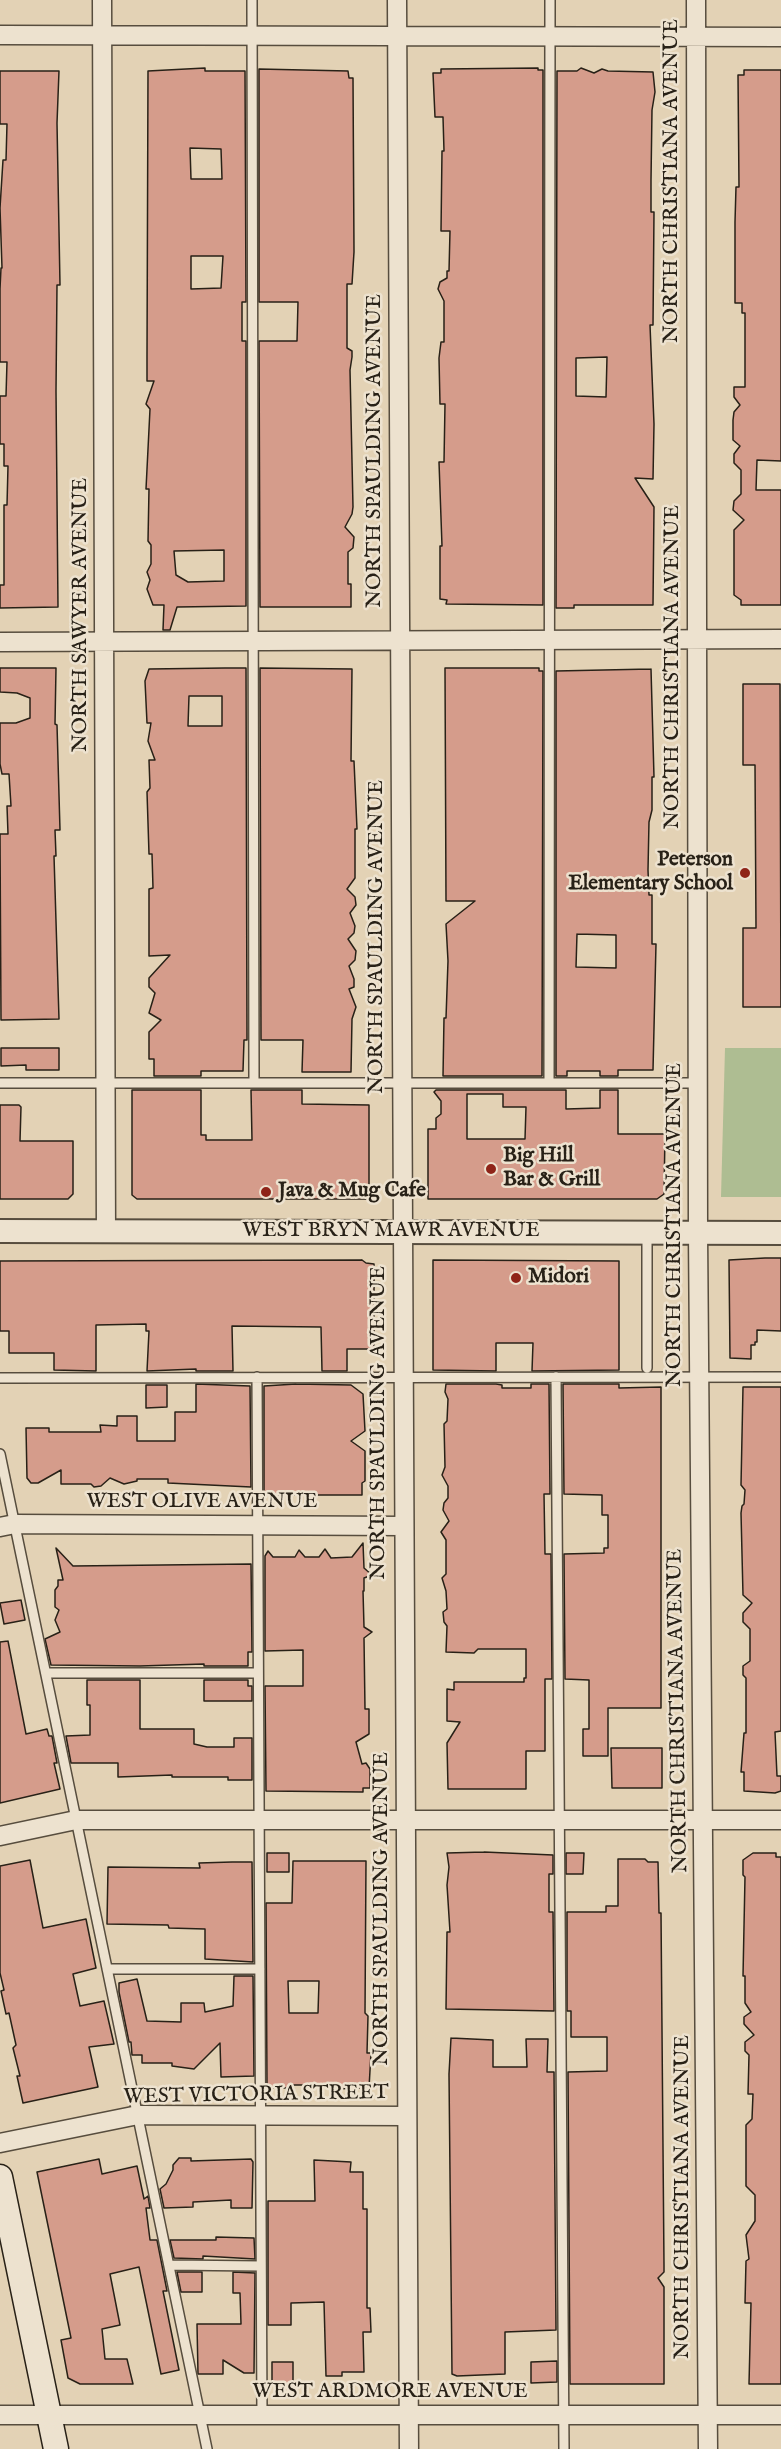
<!DOCTYPE html>
<html>
<head>
<meta charset="utf-8">
<style>
	body { margin:0 }
	canvas { display:block; background:#e3d2b5 }
</style>
</head>
<body>
<canvas width="781" height="2449"></canvas>
<script>
const c = document.querySelector('canvas').getContext('2d');
c.lineJoin = 'round';
function fill(path, color) {
  c.fillStyle = color;
  c.fill(path, 'evenodd');
}
function toPath(rows) {
  const path = new Path2D();
  for (const r of rows) {
    path.moveTo(r[0], r[1]);
    for (let i = 2; i < r.length; i += 2) path.lineTo(r[i], r[i + 1]);
  }
  return path;
}
function strokePath(path, color, width, dash) {
  c.strokeStyle = color;
  c.lineWidth = width;
  c.lineCap = dash ? 'butt' : 'round';
  c.setLineDash(dash || []);
  c.stroke(path);
}
function drawText(font, color, halo, rows, align = 'center') {
  c.font = font + ' "IM FELL English",serif';
  c.lineWidth = 5;
  c.setLineDash([]);
  c.textBaseline = 'middle';
  c.strokeStyle = halo;
  c.fillStyle = color;
  for (const [text, x, y, turn = 0] of rows) {
    c.save();
    c.translate(x, y);
    c.rotate((+turn || 0) * Math.PI / 180);
    c.textAlign = isNaN(turn) ? turn : align;
    if (halo) c.strokeText(text, 0, 0);
    c.fillText(text, 0, 0);
    c.restore();
  }
}
fill(toPath([
	[725,1048,781,1048,781,1197,721,1197]
]), '#aebd92');
const building = toPath([
	[205,68,205,71,245,71,246,302,242,302,242,341,246,341,246,606,177,607,170,630,163,630,164,605,153,605,147,589,150,580,147,572,151,564,151,545,148,541,149,489,146,489,150,409,146,404,154,381,147,381,147,355,148,71,205,68],
	[190,148,221,149,222,179,191,179,190,148],
	[191,256,223,256,221,288,191,289,191,256],
	[224,550,224,581,188,582,176,575,174,551,224,550],
	[538,68,538,70,543,70,543,605,446,604,447,600,440,599,440,546,442,546,439,462,444,462,445,404,440,404,439,358,441,342,444,342,444,301,438,289,440,282,447,278,447,271,449,271,450,231,441,231,442,151,444,151,443,117,435,117,433,73,441,73,441,69,538,68],
	[581,68,594,73,602,69,608,71,653,72,655,92,652,110,651,180,651,212,654,212,653,325,650,325,654,424,653,479,635,478,654,507,653,605,574,605,574,608,556,608,557,71,577,71,581,68],
	[607,357,606,397,576,396,576,358,607,357],
	[259,69,348,71,349,78,353,78,354,252,352,284,347,284,347,348,352,351,352,357,350,370,353,507,352,514,345,527,354,537,353,548,348,552,348,584,351,584,351,607,260,607,259,341,297,341,298,302,259,302,259,69],
	[744,70,781,70,781,461,757,460,756,490,781,490,781,605,741,605,741,600,734,595,734,530,744,520,733,510,734,501,741,494,741,470,734,463,734,454,740,446,733,440,733,420,734,412,740,405,734,397,734,387,745,387,745,313,742,313,742,303,735,303,735,222,736,187,739,187,738,75,744,75,744,70],
	[0,71,59,71,57,123,60,285,57,285,56,391,58,607,0,608,0,585,4,585,4,505,7,505,8,466,4,466,4,444,0,444,0,396,6,396,7,362,0,362,0,289,1,268,2,268,0,208,3,160,6,160,7,124,0,124,0,71],
	[0,668,56,668,55,724,57,725,60,830,55,830,56,856,54,856,59,1019,1,1020,0,834,8,834,7,806,11,806,9,774,2,774,0,764,0,723,16,723,30,718,30,698,17,693,0,692,0,668],
	[225,668,246,668,247,1040,244,1040,243,1071,201,1071,201,1076,154,1076,154,1059,149,1059,149,1032,161,1020,149,1013,155,993,149,987,149,978,170,955,149,956,149,889,153,888,152,854,149,854,147,792,150,788,149,760,155,760,148,741,151,723,147,723,145,681,149,669,225,668],
	[189,696,222,696,222,726,188,726,189,696],
	[260,668,352,669,351,761,354,761,357,829,355,829,355,878,347,889,355,897,356,905,350,913,355,926,354,933,348,939,356,951,355,960,349,966,354,979,354,987,349,989,356,1007,352,1019,351,1072,302,1072,303,1040,261,1040,260,668],
	[445,668,539,668,539,671,543,671,542,1076,443,1076,444,1018,446,1018,448,961,446,924,475,901,446,901,445,668],
	[651,669,654,777,652,777,652,810,649,822,648,870,649,895,652,895,652,944,656,944,653,1070,618,1070,618,1076,600,1076,600,1071,567,1071,567,1076,556,1076,556,671,651,669],
	[577,934,616,935,616,968,576,967,577,934],
	[743,684,780,684,781,1007,743,1007,743,928,756,928,755,765,743,765,743,684],
	[1,1048,59,1048,59,1070,26,1070,26,1065,1,1066,1,1048],
	[132,1090,201,1090,201,1135,206,1135,206,1140,252,1140,251,1090,302,1090,302,1104,369,1105,369,1199,137,1199,132,1195,132,1090],
	[436,1090,566,1090,566,1109,600,1108,600,1090,618,1090,618,1134,665,1134,664,1194,657,1199,428,1199,428,1129,436,1129,436,1118,441,1114,441,1101,434,1092,436,1090],
	[467,1094,503,1094,503,1107,526,1107,525,1139,467,1139,467,1094],
	[0,1105,19,1105,21,1107,20,1141,73,1141,73,1194,68,1199,0,1199,0,1105],
	[765,1258,781,1258,781,1331,757,1330,757,1342,755,1342,755,1345,751,1345,751,1359,730,1358,729,1260,765,1258],
	[362,1260,366,1263,374,1264,374,1349,347,1349,347,1371,322,1371,321,1327,232,1326,233,1371,196,1371,196,1369,147,1371,149,1331,146,1331,146,1324,96,1325,96,1371,54,1370,54,1353,9,1353,9,1331,0,1331,0,1261,362,1260],
	[433,1260,619,1261,619,1370,532,1371,533,1343,496,1343,496,1371,433,1370,433,1260],
	[196,1384,250,1386,251,1487,168,1483,168,1479,137,1479,137,1481,124,1484,110,1478,101,1486,94,1487,91,1484,61,1484,61,1470,38,1483,31,1483,27,1478,26,1428,49,1428,49,1432,101,1432,100,1425,117,1426,117,1416,137,1416,137,1441,175,1441,175,1412,196,1412,196,1384],
	[296,1384,351,1385,363,1394,365,1431,351,1441,365,1451,365,1481,362,1483,362,1495,264,1495,264,1386,296,1384],
	[446,1384,496,1384,502,1385,502,1388,531,1388,531,1384,549,1384,550,1494,544,1494,545,1554,551,1554,552,1679,545,1679,545,1751,526,1751,526,1789,448,1789,447,1743,460,1722,447,1721,447,1689,454,1690,454,1682,524,1682,524,1678,526,1678,526,1649,478,1649,474,1653,446,1652,447,1626,444,1622,443,1612,447,1609,446,1591,442,1578,446,1574,446,1540,441,1532,449,1521,443,1510,444,1503,448,1498,448,1486,442,1475,445,1467,444,1424,447,1421,448,1399,445,1392,446,1384],
	[563,1384,619,1384,619,1388,661,1387,661,1708,608,1708,608,1756,583,1756,583,1729,589,1729,589,1680,565,1679,564,1554,604,1553,604,1548,608,1548,608,1515,602,1515,602,1495,564,1494,563,1384],
	[146,1385,167,1385,167,1407,146,1408,146,1385],
	[743,1387,781,1387,781,1731,775,1732,777,1776,781,1776,781,1791,775,1793,744,1791,744,1772,741,1772,744,1733,746,1733,746,1678,743,1675,743,1666,750,1661,750,1629,743,1622,743,1613,752,1603,743,1595,741,1513,742,1506,744,1504,745,1490,741,1485,743,1387],
	[363,1543,364,1568,372,1575,364,1578,364,1591,363,1591,364,1627,372,1632,364,1638,365,1709,369,1709,369,1734,356,1742,362,1764,366,1763,370,1769,370,1788,363,1788,363,1792,266,1791,265,1686,303,1686,303,1650,265,1651,265,1556,268,1551,273,1557,295,1557,299,1550,305,1557,319,1557,325,1549,331,1558,352,1557,363,1543],
	[56,1548,73,1566,251,1564,252,1652,248,1652,248,1666,204,1666,204,1664,140,1666,51,1665,45,1639,60,1632,55,1620,59,1610,55,1607,55,1590,58,1586,58,1580,63,1580,56,1548],
	[21,1600,25,1620,4,1624,0,1603,21,1600],
	[8,1641,26,1734,47,1729,49,1736,52,1736,57,1763,54,1763,60,1789,0,1803,0,1642,8,1641],
	[87,1680,140,1680,140,1729,194,1729,194,1744,207,1747,234,1747,234,1738,252,1738,252,1780,228,1780,228,1777,172,1777,172,1775,118,1777,118,1763,71,1763,66,1736,90,1735,90,1705,87,1705,87,1680],
	[204,1680,248,1680,248,1686,252,1686,252,1701,204,1701,204,1680],
	[611,1748,662,1748,662,1788,612,1788,611,1748],
	[484,1852,553,1855,553,1874,549,1874,549,1912,553,1912,554,2011,446,2009,447,1932,450,1932,447,1885,449,1867,447,1853,484,1852],
	[267,1853,289,1853,289,1872,267,1872,267,1853],
	[566,1853,584,1853,583,1874,566,1874,566,1853],
	[753,1853,776,1853,776,1857,781,1857,781,2384,749,2384,751,2303,745,2303,746,2261,749,2259,746,2235,755,2221,755,2195,746,2186,746,2125,752,2119,753,2094,748,2094,749,2055,745,2051,745,2042,754,2035,744,2024,744,2017,751,2012,745,2003,745,1976,743,1976,745,1877,743,1875,743,1860,753,1853],
	[618,1859,645,1859,648,1862,658,1862,659,1913,661,1913,664,2265,664,2272,658,2278,664,2287,664,2384,570,2384,568,2072,607,2071,607,2037,571,2037,571,2011,567,2011,567,1912,606,1912,606,1906,618,1906,618,1859],
	[30,1860,43,1928,86,1919,96,1968,73,1974,80,2006,104,2001,114,2044,89,2047,98,2087,23,2103,17,2076,20,2076,13,2048,16,2045,9,2013,6,2014,1,1991,4,1990,0,1973,0,1866,30,1860],
	[293,1861,366,1861,365,2013,368,2016,367,2053,371,2053,369,2088,331,2089,332,2085,293,2085,288,2088,267,2088,266,1903,292,1903,293,1861],
	[288,1981,319,1981,318,2013,289,2013,288,1981],
	[232,1862,252,1862,253,1962,205,1959,205,1929,169,1928,168,1925,107,1924,108,1867,200,1868,199,1863,232,1862],
	[234,1976,253,1976,254,2076,221,2077,220,2043,194,2069,172,2066,172,2063,142,2063,142,2055,132,2055,131,2042,129,2042,119,1992,119,1983,137,1979,147,2021,181,2022,181,2003,204,2003,205,2012,233,2006,234,1976],
	[451,2038,493,2040,493,2067,527,2067,526,2039,548,2039,547,2072,554,2072,556,2330,505,2332,505,2374,457,2376,452,2374,449,2074,451,2038],
	[179,2158,191,2158,191,2161,251,2159,253,2162,252,2208,231,2208,231,2200,193,2202,193,2207,164,2208,160,2189,166,2184,173,2170,173,2165,179,2158],
	[99,2159,102,2174,137,2166,144,2199,148,2196,150,2208,146,2208,150,2240,157,2240,167,2291,163,2291,179,2370,161,2374,139,2267,110,2274,120,2325,102,2329,105,2359,127,2359,133,2384,80,2384,68,2378,61,2340,71,2338,37,2172,99,2159],
	[314,2160,351,2162,350,2172,363,2172,363,2209,367,2209,367,2308,370,2308,371,2332,363,2332,364,2372,342,2372,342,2376,326,2376,324,2302,291,2303,291,2325,268,2325,268,2201,315,2201,314,2160],
	[216,2237,254,2238,255,2259,203,2256,203,2259,174,2258,170,2240,216,2240,216,2237],
	[177,2272,202,2272,202,2292,181,2292,177,2272],
	[233,2272,255,2273,254,2373,244,2373,223,2360,223,2374,198,2374,197,2324,241,2324,240,2293,233,2293,233,2272],
	[557,2361,557,2382,531,2383,531,2362,557,2361],
	[272,2362,293,2362,293,2384,272,2384,272,2362]
]);
fill(building, '#d59c8b');
strokePath(building, '#282117', 1.5);
const service = toPath([
	[252,0,254,1083],
	[0,1083,697,1083],
	[549,1083,550,0],
	[647,1233,647,1368],
	[257,1377,262,2415],
	[556,1377,564,2449],
	[0,1378,781,1377],
	[0,1454,207,2449],
	[46,1673,258,1673],
	[107,1969,260,1969],
	[169,2265,261,2266]
]);
const minor = toPath([
	[102,0,106,1231],
	[397,0,409,2449],
	[696,0,698,1233,708,2449],
	[0,35,781,37],
	[0,642,781,639],
	[0,1527,15,1524,404,1526],
	[0,1836,76,1820,781,1820],
	[0,2143,138,2115,407,2116],
	[0,2415,781,2415]
]);
const tertiary = toPath([
	[0,1231,781,1233]
]);
const secondary = toPath([
	[0,2177,56,2449]
]);
strokePath(service, '#574d3e', 12);
strokePath(minor, '#574d3e', 21);
strokePath(tertiary, '#574d3e', 26);
strokePath(secondary, '#282117', 27);
strokePath(service, '#ede2cf', 9);
strokePath(minor, '#ede2cf', 18);
strokePath(tertiary, '#ede2cf', 22);
strokePath(secondary, '#ede2cf', 24);
for (const [x, y, r, color] of [
	[745,873,6,"#8f2418"],
	[491,1169,6,"#8f2418"],
	[266,1192,6,"#8f2418"],
	[516,1278,6,"#8f2418"]
]) {
  const dot = new Path2D();
  dot.arc(x, y, r, 0, 2 * Math.PI);
  c.fillStyle = color;
  c.fill(dot);
  strokePath(dot, '#ede2cf', 2);
}
drawText('21px', '#282117', '#ede2cf', [
	["NORTH CHRISTIANA AVENUE",673,181,-90],
	["NORTH SPAULDING AVENUE",376,451,-90],
	["NORTH SAWYER AVENUE",82,615,-90],
	["NORTH CHRISTIANA AVENUE",674,667,-90],
	["NORTH SPAULDING AVENUE",378,937,-90],
	["NORTH CHRISTIANA AVENUE",676,1225,-90],
	["WEST BRYN MAWR AVENUE",391,1232],
	["NORTH SPAULDING AVENUE",380,1423,-90],
	["WEST OLIVE AVENUE",202,1503],
	["NORTH CHRISTIANA AVENUE",679,1711,-91],
	["NORTH SPAULDING AVENUE",383,1909,-90],
	["WEST VICTORIA STREET",256,2096,-1],
	["NORTH CHRISTIANA AVENUE",684,2197,-90],
	["WEST ARDMORE AVENUE",390,2393]
]);
drawText('bold 21px', '#282117', '#ede2cf', [
	["Peterson",733,861,"right"],
	["Elementary School",733,885,"right"],
	["Big Hill",503,1157],
	["Bar & Grill",503,1181],
	["Java & Mug Cafe",278,1192],
	["Midori",528,1278]
], 'left');
</script>
</body>
</html>
